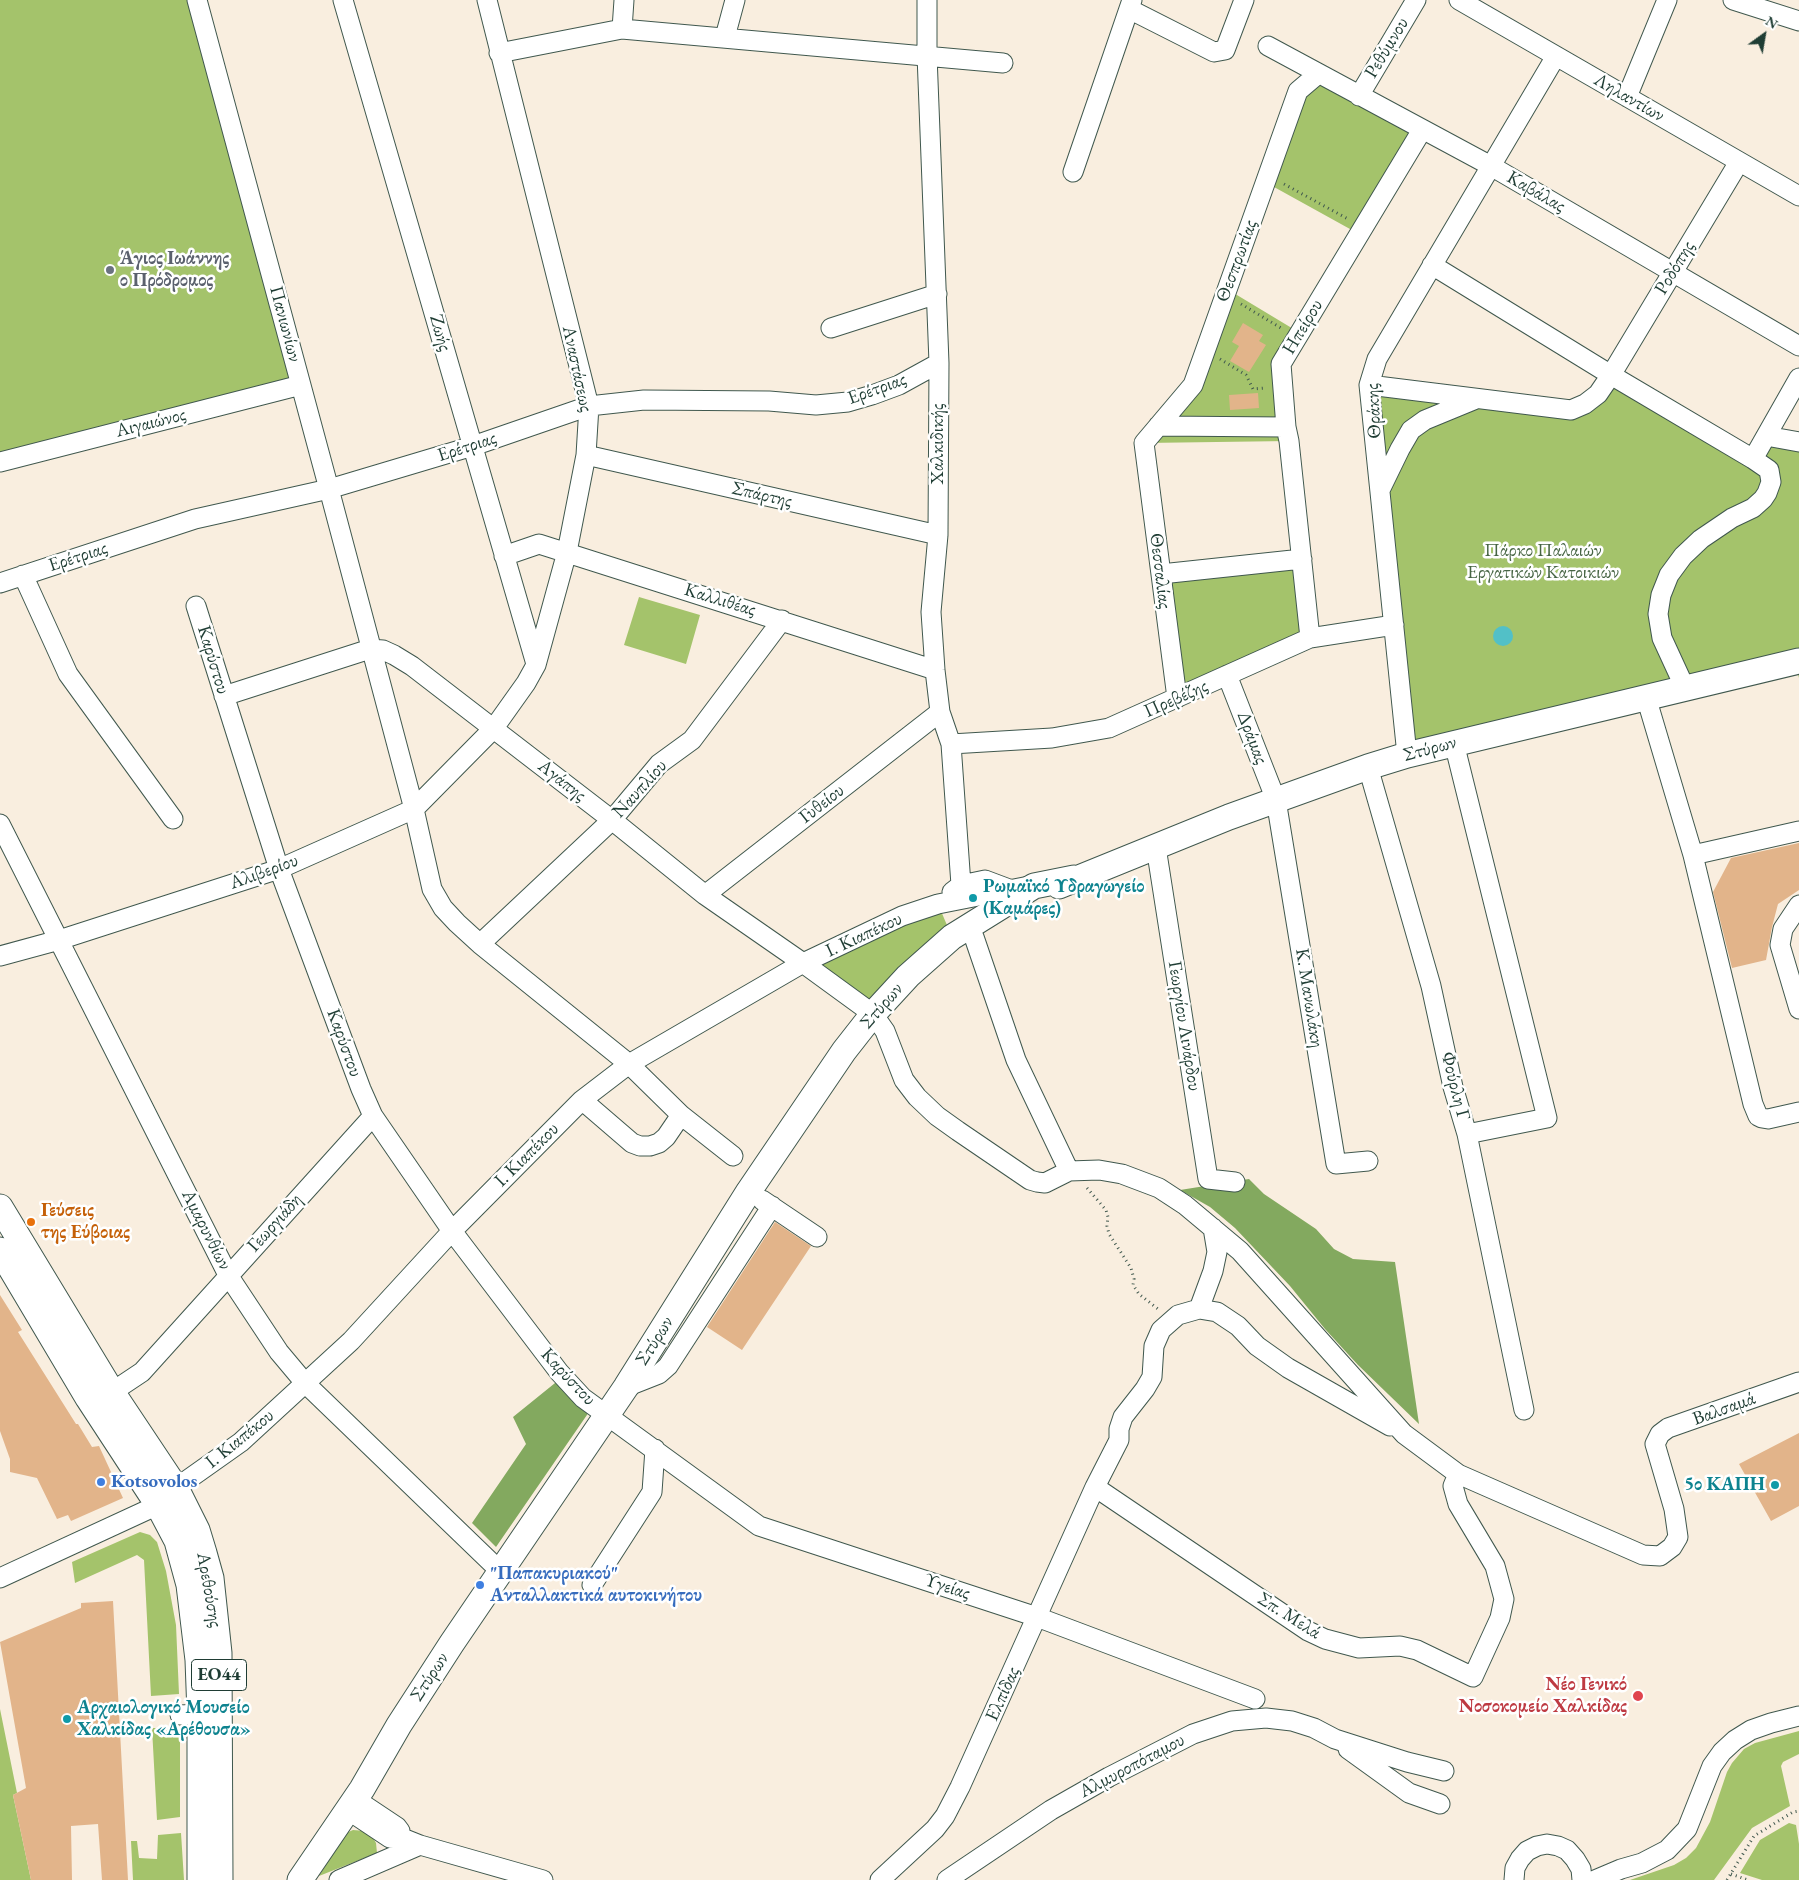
<!DOCTYPE html>
<html>
<head>
<meta charset="utf-8">
<style>
	body { margin:0 }
	#map { position:relative; width:1799px; height:1880px; overflow:hidden; background:#f9eedf; font-family:"EB Garamond",serif }
	canvas { display:block }
	.north { position:absolute; left:1739px; top:10px; width:50px; height:50px; -webkit-text-stroke:4px #fff; paint-order:stroke; rotate:32deg; font-size:14px; font-weight:700; line-height:20px; text-align:center; color:#1f3d34 }
	.north::after { content:''; display:block; margin:auto; width:18px; height:22px; background:#1f3d34; clip-path:polygon(50% 0,100% 100%,50% 72%,0 100%) }
</style>
</head>
<body>
<div id="map">
<canvas width="1799" height="1880"></canvas>
<div class="north">N</div>
</div>
<script>
const c = document.querySelector('canvas').getContext('2d');
c.lineJoin = 'round';
function fill(path, color) {
  c.fillStyle = color;
  c.fill(path, 'evenodd');
}
function toPath(rows) {
  const path = new Path2D();
  for (const r of rows) {
    if (r.length === 3) {
      path.moveTo(r[0] + r[2], r[1]);
      path.arc(r[0], r[1], r[2], 0, 2 * Math.PI);
      continue;
    }
    path.moveTo(r[0], r[1]);
    for (let i = 2; i < r.length; i += 2) path.lineTo(r[i], r[i + 1]);
  }
  return path;
}
function strokePath(path, color, width, dash) {
  c.strokeStyle = color;
  c.lineWidth = width;
  c.lineCap = dash ? 'butt' : 'round';
  c.setLineDash(dash || []);
  c.stroke(path);
}
function drawText(font, color, halo, rows, align = 'center') {
  c.font = font + ' "EB Garamond",serif';
  c.lineWidth = 5;
  c.setLineDash([]);
  c.textBaseline = 'middle';
  c.strokeStyle = halo;
  c.fillStyle = color;
  for (const [text, x, y, turn = 0] of rows) {
    c.save();
    c.translate(x, y);
    c.rotate((+turn || 0) * Math.PI / 180);
    c.textAlign = isNaN(turn) ? turn : align;
    if (halo) c.strokeText(text, 0, 0);
    c.fillText(text, 0, 0);
    c.restore();
  }
}
fill(toPath([
	[0,0,197,0,301,385,0,462],
	[1318,74,1422,130,1359,234,1265,182,1298,91],
	[1227,289,1300,333,1281,364,1289,441,1144,443,1193,385],
	[1611,375,1752,458,1766,436,1799,442,1799,678,1795,663,1407,755,1369,385,1571,410],
	[1302,559,1310,638,1177,698,1161,574],
	[639,597,700,615,686,664,624,645],
	[938,904,952,937,873,1014,803,963],
	[140,1532,150,1535,157,1542,166,1571,176,1625,179,1694,151,1696,144,1560,137,1555,75,1583,72,1562],
	[0,1709,17,1793,13,1795,31,1880,0,1880],
	[152,1728,180,1728,180,1817,157,1820],
	[1799,1731,1799,1754,1783,1762,1781,1766,1790,1806,1752,1828,1714,1880,1630,1880,1674,1865,1686,1858,1696,1848,1710,1822,1727,1772,1732,1763,1744,1749,1755,1743],
	[1789,1823,1796,1825,1799,1844,1799,1880,1762,1880,1740,1873,1760,1840],
	[353,1830,365,1831,372,1836,376,1843,377,1853,319,1876,346,1833],
	[181,1833,184,1880,133,1880,131,1841,137,1841,139,1858,157,1859,158,1835]
]), '#a4c36b');
fill(toPath([
	[1249,1179,1264,1194,1316,1229,1334,1249,1353,1259,1395,1262,1419,1424,1358,1365,1325,1329,1290,1286,1235,1228,1210,1207,1180,1190],
	[560,1379,589,1412,496,1547,472,1523,526,1444,513,1417]
]), '#83a95f');
fill(toPath([
	[1503,636,10]
]), '#52c0c7');
fill(toPath([
	[1243,323,1263,335,1259,341,1266,345,1249,372,1230,361,1239,346,1232,342],
	[1258,393,1259,408,1230,410,1229,395],
	[1799,843,1799,890,1778,904,1772,927,1766,960,1732,968,1713,892,1731,858],
	[775,1222,811,1246,742,1350,707,1327],
	[0,1295,22,1330,18,1332,76,1424,78,1424,92,1447,99,1446,123,1498,71,1521,68,1515,57,1519,37,1478,10,1472,10,1459,0,1431],
	[1799,1433,1799,1506,1771,1521,1739,1464],
	[113,1601,128,1880,102,1880,98,1824,71,1826,72,1880,31,1880,13,1795,26,1788,0,1642,81,1608,81,1603]
]), '#e2b48a');
const minor = toPath([
	[197,0,329,489,414,809,432,889,443,908,457,923,480,944,629,1064,681,1115,666,1137,659,1143,650,1146,640,1146,632,1143,582,1100],
	[343,0,536,664],
	[927,0,927,55,939,363,938,535,931,612,935,670,940,712,951,744,961,885],
	[1459,0,1799,196],
	[1733,0,1799,21],
	[1129,9,1214,52,1225,50,1244,0],
	[622,29,624,0],
	[725,37,735,0],
	[1268,46,1491,166,1799,346],
	[499,53,622,29,1003,63],
	[1359,96,1416,0],
	[1627,97,1667,0],
	[1073,172,1132,0],
	[1432,265,1611,375,1753,459,1769,470,1771,482,1767,493,1763,499,1753,508,1732,518,1701,539,1683,556,1669,575,1661,595,1658,614,1662,638,1685,688],
	[831,328,937,294],
	[1369,385,1571,410,1585,404,1598,394,1611,375,1739,162],
	[1158,426,1286,427],
	[1766,436,1799,442],
	[586,455,938,535],
	[1753,459,1799,378],
	[0,462,301,385],
	[1381,488,1400,449,1411,430,1425,420,1476,399],
	[504,556,539,544,935,670],
	[1161,574,1302,559],
	[23,575,68,674,173,819],
	[0,583,195,519,329,489,473,446,589,406,644,400,769,401,816,405,848,402,872,395,899,385,939,363],
	[196,606,279,869,361,1089,373,1116,452,1231,559,1372,583,1398,759,1526,1037,1617,1255,1699],
	[1310,638,1289,441,1286,427,1281,364,1422,130],
	[1227,675,1276,800,1336,1164,1368,1161],
	[224,696,370,649,383,650,394,655,412,666,612,820,705,895,803,963,873,1014,885,1031,904,1080,917,1097,937,1116,958,1131,1030,1180,1037,1182,1045,1183,1069,1171,1099,1170,1122,1174,1159,1188,1185,1205,1240,1251,1404,1434,1458,1474,1643,1555,1660,1556,1672,1547,1678,1537,1674,1509,1655,1444,1660,1434,1668,1428,1799,1382],
	[1646,697,1693,855,1753,1104,1758,1116,1762,1118,1768,1119,1799,1112],
	[1177,698,1144,443,1193,385,1298,91,1318,74],
	[1454,743,1547,1118,1467,1134],
	[951,744,1052,738,1109,728,1310,638,1394,625],
	[1407,755,1369,385,1377,359,1556,56],
	[1368,767,1431,986,1453,1087,1467,1134,1524,1410],
	[0,824,228,1275,279,1352,305,1383,500,1571],
	[1156,847,1208,1179,1235,1182],
	[1693,855,1799,831],
	[952,892,961,885,985,880,1009,889],
	[705,895,940,712],
	[1799,905,1783,929,1780,945,1799,1009],
	[974,937,1016,1060,1069,1171],
	[480,944,612,820,659,764,692,740,782,620],
	[0,956,59,940,279,869,414,809,494,728,526,683,536,665,567,552,586,455,589,406,487,0],
	[681,1115,733,1156],
	[762,1200,817,1237],
	[1199,1309,1213,1271,1217,1252,1213,1228],
	[626,1387,659,1374,668,1366,772,1206],
	[112,1392,142,1372,373,1116],
	[1095,1487,1308,1631,1325,1639,1359,1648,1400,1646,1417,1650,1473,1677,1500,1618,1504,1599,1495,1566,1458,1504,1453,1486,1458,1474],
	[176,1488,241,1442,351,1341,452,1231,582,1100,629,1064,803,963,902,916,938,904,1029,886],
	[0,1578,158,1505],
	[592,1585,652,1492,655,1449],
	[180,1715,200,1714],
	[1348,1749,1409,1793,1440,1804],
	[355,1799,397,1827,400,1831],
	[348,1810,390,1838,405,1839,420,1845,543,1880],
	[339,1880,420,1845],
	[880,1880,935,1829,945,1816,960,1787,1095,1487,1119,1440,1119,1429,1123,1417,1145,1389,1152,1377,1154,1346,1161,1330,1178,1315,1199,1309,1217,1312,1238,1326,1257,1346,1288,1368,1390,1426],
	[947,1880,1051,1810,1109,1777,1193,1734,1232,1721,1266,1718,1292,1721,1314,1728,1335,1739,1407,1762,1444,1771],
	[1514,1880,1515,1868,1520,1859,1527,1851,1537,1846,1547,1844,1558,1846,1567,1850,1575,1859,1581,1869,1582,1880],
	[1595,1880,1621,1869,1642,1863,1667,1850,1687,1829,1712,1766,1722,1752,1735,1740,1751,1730,1771,1723,1799,1716]
]);
const major = toPath([
	[1059,886,1229,817,1368,767,1407,755,1799,661],
	[0,1207,112,1392,176,1488,197,1530,204,1553,211,1578,219,1653,220,1880],
	[0,1250,88,1398,158,1505,177,1541,189,1585,198,1660,200,1714,200,1880],
	[300,1880,362,1789,399,1725,452,1643,626,1387,749,1191,844,1051,873,1014,908,976,952,937,1034,886,1074,878]
]);
strokePath(minor, '#40584e', 21);
strokePath(major, '#40584e', 27);
strokePath(toPath([
	[1284,184,1348,219],
	[1241,304,1281,328],
	[1220,359,1246,375,1253,389,1265,388],
	[1087,1188,1106,1210,1108,1217,1107,1226,1109,1234,1131,1268,1134,1279,1133,1285,1139,1294,1158,1309],
	[1731,1874,1748,1880],
	[1727,1880,1754,1836,1793,1812,1799,1811]
]), '#40584e', 3, [1, 4]);
strokePath(minor, '#fff', 19);
strokePath(major, '#fff', 25);
for (const [x, y, r, color] of [
	[110,270,5,"#6b7280"],
	[973,898,5,"#0f9aa8"],
	[31,1222,5,"#e8710a"],
	[101,1482,5,"#3f7fe0"],
	[1775,1485,5,"#0f9aa8"],
	[480,1585,5,"#3f7fe0"],
	[1638,1696,6,"#e0444e"],
	[67,1719,5,"#0f9aa8"]
]) {
  const dot = new Path2D();
  dot.arc(x, y, r, 0, 2 * Math.PI);
  c.fillStyle = color;
  c.fill(dot);
  strokePath(dot, '#fff', 2);
}
for (const [x, y, w] of [
	[219,1675,55]
]) {
  const box = new Path2D();
  box.roundRect(x - w / 2, y - 15.5, w, 31, 4);
  c.fillStyle = '#fff';
  c.fill(box);
  strokePath(box, '#1f3d34', 1);
}
drawText('bold 18px', '#1f3d34', null, [
	["ΕΟ44",219,1675]
]);
drawText('19px', '#1f3d34', '#fff', [
	["Ρεθύμνου",1387,48,-59],
	["Ληλαντίων",1629,98,30],
	["Καβάλας",1536,192,30],
	["Θεσπρωτίας",1237,261,-70],
	["Ροδόπης",1675,268,-59],
	["Πανιωνίων",285,324,75],
	["Ηπείρου",1303,327,-59],
	["Ζωής",440,333,74],
	["Αναστάσεως",577,369,78],
	["Ερέτριας",877,389,-20],
	["Θράκης",1374,411,-93],
	["Αιγαιώνος",151,423,-14],
	["Χαλκιδικής",938,444,-90],
	["Ερέτριας",467,447,-18],
	["Σπάρτης",762,495,13],
	["Ερέτριας",78,557,-18],
	["Θεσσαλίας",1160,571,83],
	["Καλλιθέας",720,600,17],
	["Καρύστου",213,660,73],
	["Πρεβέζης",1176,699,-24],
	["Δράμας",1252,738,69],
	["Στύρων",1430,749,-15],
	["Αγάπης",562,781,38],
	["Ναυπλίου",640,789,-48],
	["Γυθείου",822,804,-38],
	["Αλιβερίου",264,872,-20],
	["Ι. Κιαπέκου",864,935,-25],
	["Κ. Μανωλάκη",1309,998,81],
	["Στύρων",882,1006,-49],
	["Γεωργίου Λινάρδου",1184,1026,81],
	["Καρύστου",344,1043,70],
	["Φούρλη Γ",1455,1086,76],
	["Ι. Κιαπέκου",527,1155,-45],
	["Γεωργιάδη",275,1223,-48],
	["Αμαρυνθίων",206,1230,63],
	["Στύρων",655,1341,-58],
	["Καρύστου",568,1377,47],
	["Βαλσαμά",1724,1409,-20],
	["Ι. Κιαπέκου",240,1439,-39],
	["Υγείας",947,1587,18],
	["Αρεθούσης",209,1590,80],
	["Σπ. Μελά",1289,1616,32],
	["Στύρων",430,1677,-57],
	["Ελπίδας",1003,1694,-66],
	["Αλμυροπόταμου",1132,1766,-28]
]);
drawText('bold 19px', '#5b616d', '#fff', [
	["Άγιος Ιωάννης",120,259],
	["ο Πρόδρομος",120,281]
], 'left');
drawText('19px', '#476544', '#fff', [
	["Πάρκο Παλαιών",1543,551],
	["Εργατικών Κατοικιών",1543,573]
]);
drawText('bold 19px', '#0d838f', '#fff', [
	["Ρωμαϊκό Υδραγωγείο",983,887],
	["(Καμάρες)",983,909],
	["5ο ΚΑΠΗ",1765,1485,"right"],
	["Αρχαιολογικό Μουσείο",77,1708],
	["Χαλκίδας «Αρέθουσα»",77,1730]
], 'left');
drawText('bold 19px', '#c56008', '#fff', [
	["Γεύσεις",41,1211],
	["της Εύβοιας",41,1233]
], 'left');
drawText('bold 19px', '#366cbe', '#fff', [
	["Kotsovolos",111,1482],
	["\"Παπακυριακού\"",490,1574],
	["Ανταλλακτικά αυτοκινήτου",490,1596]
], 'left');
drawText('bold 19px', '#be3a42', '#fff', [
	["Νέο Γενικό",1627,1685],
	["Νοσοκομείο Χαλκίδας",1627,1707]
], 'right');
</script>
</body>
</html>
